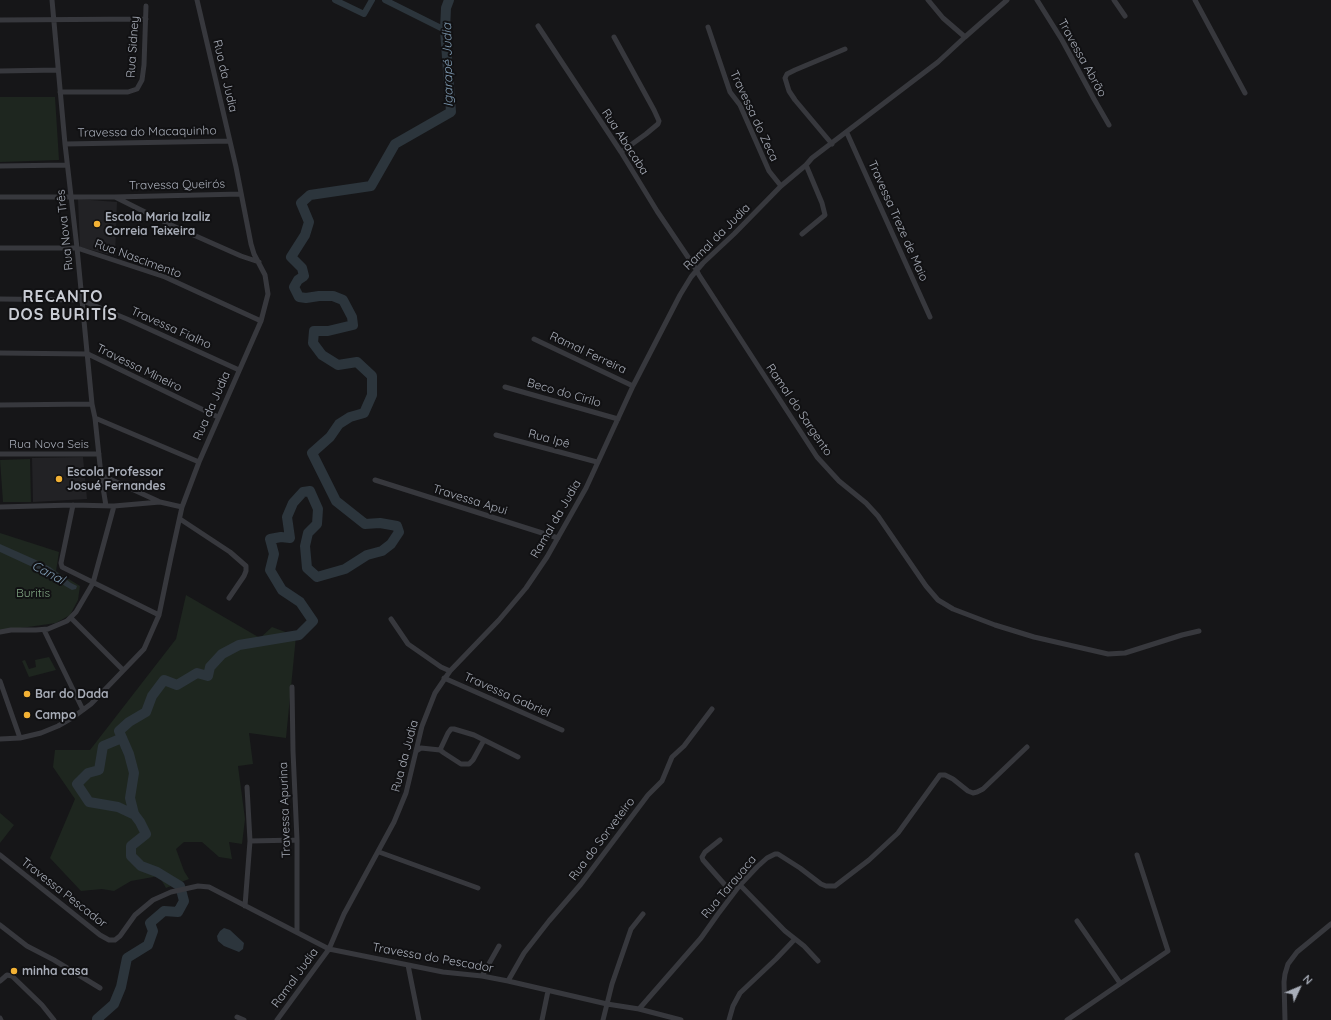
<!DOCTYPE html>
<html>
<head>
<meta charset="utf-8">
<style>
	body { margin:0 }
	#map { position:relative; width:1331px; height:1020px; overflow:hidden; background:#161618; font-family:Quicksand,sans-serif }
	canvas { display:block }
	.north { position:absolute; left:1279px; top:968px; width:40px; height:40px; -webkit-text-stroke:3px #111113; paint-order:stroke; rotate:46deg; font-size:11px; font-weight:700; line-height:16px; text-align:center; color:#a8adb8 }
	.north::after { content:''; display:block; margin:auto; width:14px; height:18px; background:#a8adb8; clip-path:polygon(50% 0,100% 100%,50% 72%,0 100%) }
</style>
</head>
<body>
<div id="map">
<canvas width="1331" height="1020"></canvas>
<div class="north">N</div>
</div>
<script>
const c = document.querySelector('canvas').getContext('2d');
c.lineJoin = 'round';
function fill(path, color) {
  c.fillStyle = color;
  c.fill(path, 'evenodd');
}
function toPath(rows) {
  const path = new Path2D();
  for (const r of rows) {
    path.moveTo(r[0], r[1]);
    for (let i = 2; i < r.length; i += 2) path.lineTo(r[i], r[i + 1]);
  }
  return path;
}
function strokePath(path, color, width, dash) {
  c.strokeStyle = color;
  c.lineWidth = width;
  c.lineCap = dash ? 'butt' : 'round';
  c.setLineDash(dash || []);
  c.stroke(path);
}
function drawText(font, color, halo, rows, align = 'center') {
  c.font = font + ' Quicksand,sans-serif';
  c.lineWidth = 4;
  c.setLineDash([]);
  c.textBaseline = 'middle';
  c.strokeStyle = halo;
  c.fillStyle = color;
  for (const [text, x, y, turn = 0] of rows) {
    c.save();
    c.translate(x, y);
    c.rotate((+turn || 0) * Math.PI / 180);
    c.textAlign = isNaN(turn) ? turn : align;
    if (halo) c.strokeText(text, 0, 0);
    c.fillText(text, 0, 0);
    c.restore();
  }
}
fill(toPath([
	[78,199,117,202,115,256,80,247],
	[83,457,87,499,33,502,32,458]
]), '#222225');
fill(toPath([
	[0,97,55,97,59,160,0,162],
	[30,459,31,502,3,502,0,460],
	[0,533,59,552,56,571,80,586,78,600,70,615,56,623,0,631],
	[186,595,260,638,272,627,296,636,286,738,249,733,253,764,238,766,245,819,242,844,229,842,232,859,219,857,202,842,184,842,176,849,184,871,189,879,166,888,159,876,131,881,114,891,102,889,81,891,50,858,75,799,53,767,55,750,90,750,176,639],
	[49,657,56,670,29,677,22,661,25,660,29,669,36,667,35,660],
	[0,813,14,825,0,843]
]), '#1e261f');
fill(toPath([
	[0,544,36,560,50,567,71,583,77,586,76,589,72,590,65,586,54,577,0,552],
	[224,928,230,930,244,943,243,949,239,952,224,946,218,941,217,936,220,931]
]), '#2c353c');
strokePath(toPath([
	[335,0,364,14,372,0],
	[385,0,445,30]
]), '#2c353c', 6);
strokePath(toPath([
	[122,738,103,746,99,770,88,773,77,784,89,802,118,807,135,815],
	[99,1020,97,1019,114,1004,121,987,127,958,148,945,153,931,150,923,164,911,178,912,184,901,180,886,157,872,141,866,131,856,131,846,146,834,140,822,134,814,130,798,134,773,129,754,119,731,129,722,146,712,152,696,164,680,177,685,197,673,208,676,210,667,222,654,239,645,299,635,313,621,300,602,282,590,270,570,274,554,270,539,281,537,290,538,287,517,293,503,303,492,310,491,318,509,317,524,308,533,305,546,307,568,317,577,345,569,367,555,382,551,391,544,399,532,397,526,380,523,365,524,336,501,312,453,330,437,339,424,350,417,364,413,372,395,372,376,357,362,338,365,322,355,313,343,314,331,328,331,353,325,352,317,343,300,333,296,319,296,306,298,299,297,294,287,298,280,304,276,302,268,291,257,305,235,309,222,301,203,310,195,371,186,395,144,451,112,445,30,446,8,449,0]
]), '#2c353c', 10);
strokePath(toPath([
	[52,0,65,144,77,248,92,404,95,418,101,475,106,506],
	[928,0,943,18,965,37],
	[1037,0,1062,40,1094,99,1109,125],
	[1114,0,1125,16],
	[1195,0,1245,93],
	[0,20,146,19],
	[538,26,621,152,657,211,696,269,699,275,817,457,839,481,866,503,878,516,926,586,938,600,953,609,995,625,1034,637,1108,654,1125,653,1182,635,1199,631],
	[708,27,730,92,740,105,769,171,781,186],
	[614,37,654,110,659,121,658,124,646,134,621,152],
	[0,71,58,70],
	[60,92,128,92,137,89,142,80,144,65,146,6],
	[847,133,930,317],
	[65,144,230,141],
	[832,144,795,100,789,91,785,78,787,74,795,70,845,49],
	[0,166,67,165],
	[0,197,114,197,241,194],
	[115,197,171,225,241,256,259,262],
	[802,234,825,215,822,203,806,165],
	[0,248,77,248,165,277,261,321],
	[0,299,81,300,127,319,239,370],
	[534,339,633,386],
	[0,353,88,354,218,417],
	[505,387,618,419],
	[0,405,92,404],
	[95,418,199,462],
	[496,435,597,462],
	[0,454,99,454],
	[101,475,158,501],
	[375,480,558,538],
	[73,505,61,563,62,567,159,615],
	[0,507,73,505,114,506,160,502,182,507],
	[180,519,230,552,246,566,246,571,244,576,229,598],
	[71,618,123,670],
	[391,619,408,644,441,667,450,671],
	[44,630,83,710],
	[0,632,11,630,36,630,48,629,67,621,76,612,93,583,114,506],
	[444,678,562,730],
	[0,681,20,738],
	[292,687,293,751,297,840,297,932],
	[0,739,20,738,41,733,58,726,72,718,91,704,144,649,159,615,171,557,182,507,199,462,261,321,268,294,265,275,254,254,251,244,236,167,197,0],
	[440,750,448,733,451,729,454,729,474,735,518,757],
	[440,750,444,753,461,764,469,764,473,760,484,740],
	[416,751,421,748,440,750],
	[720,840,705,852,702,857,703,860,733,894],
	[250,841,297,840],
	[379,852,478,888],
	[0,855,100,935,109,940,115,940,120,936,135,915,153,900,171,892,198,886,209,887,329,949,443,972,482,976,508,981,607,1004,639,1009,681,1020],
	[740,885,785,931,804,946,818,961],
	[245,906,250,841,247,787],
	[1077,921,1120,983],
	[0,925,27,946,54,960,100,988],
	[408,965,419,1020],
	[482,976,499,946],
	[0,981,7,975,12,976,42,1005,54,1020],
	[508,981,524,953,549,921,581,884,648,795,662,781,672,757,684,746,712,709],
	[639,1009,701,938,718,914,740,885,757,867,767,858,775,854,778,854,800,868,821,884,826,886,835,886,869,860,898,833,940,775,945,775,953,779,968,791,973,793,977,792,983,789,1027,747],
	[237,1017,244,1020],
	[0,1018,1,1020],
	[277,1020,329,949,344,914,394,822,406,793,422,726,435,693,450,671,499,620,526,588,547,557,586,488,633,386,680,295,691,277,703,263,734,234,781,186,806,165,812,158,938,62,965,37,1007,0],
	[542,1020,548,991],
	[603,1020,612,984,631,929,643,914],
	[729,1020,733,1006,740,993,776,959,795,939],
	[1067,1020,1168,951,1137,855],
	[1285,1020,1284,982,1285,974,1288,964,1297,952,1331,924]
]), '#37383d', 5);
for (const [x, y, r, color] of [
	[97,224,4,"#f2b134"],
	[59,479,4,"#f2b134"],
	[27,694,4,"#f2b134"],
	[27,715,4,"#f2b134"],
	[14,971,4,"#f2b134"]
]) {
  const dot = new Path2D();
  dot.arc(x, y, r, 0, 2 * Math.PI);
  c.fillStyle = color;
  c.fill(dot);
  strokePath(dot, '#111113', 1.5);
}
drawText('12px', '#a8adb8', '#111113', [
	["Rua Sidney",133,47,-86],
	["Travessa Abrão",1082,58,61],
	["Rua da Judia",225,76,77],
	["Travessa do Zeca",754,116,65],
	["Travessa do Macaquinho",147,132,-1],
	["Rua Abacaba",625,142,57],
	["Travessa Queirós",177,185,-1],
	["Travessa Treze de Maio",898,221,66],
	["Rua Nova Três",65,230,-96],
	["Ramal da Judia",717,237,-45],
	["Rua Nascimento",138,259,20],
	["Travessa Fialho",171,328,24],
	["Ramal Ferreira",588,353,25],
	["Travessa Mineiro",139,368,26],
	["Beco do Cirilo",564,393,16],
	["Rua da Judia",212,406,-66],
	["Ramal do Sargento",799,410,56],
	["Rua Ipê",549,439,15],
	["Rua Nova Seis",49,444],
	["Travessa Apui",470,500,17],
	["Ramal da Judia",556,519,-60],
	["Travessa Gabriel",507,695,24],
	["Rua da Judia",405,756,-75],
	["Travessa Apurina",285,810,-92],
	["Rua do Sorveteiro",602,839,-53],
	["Rua Tarauaca",729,887,-50],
	["Travessa Pescador",64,893,38],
	["Travessa do Pescador",433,958,10],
	["Ramal Judia",295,978,-54]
]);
drawText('bold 12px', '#a8adb8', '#111113', [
	["Escola Maria Izaliz",105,217],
	["Correia Teixeira",105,231],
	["Escola Professor",67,472],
	["Josué Fernandes",67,486],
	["Bar do Dada",35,694],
	["Campo",35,715],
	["minha casa",22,971]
], 'left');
drawText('12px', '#7fa381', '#111113', [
	["Buritis",33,593]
]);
drawText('italic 13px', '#7f9bb3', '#111113', [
	["Igarapé Judia",448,65,-91],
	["Canal",48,573,28]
]);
c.letterSpacing = '1px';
drawText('bold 16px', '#c9ccd4', '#111113', [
	["RECANTO",63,297],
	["DOS BURITÍS",63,315]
]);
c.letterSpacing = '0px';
</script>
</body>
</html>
